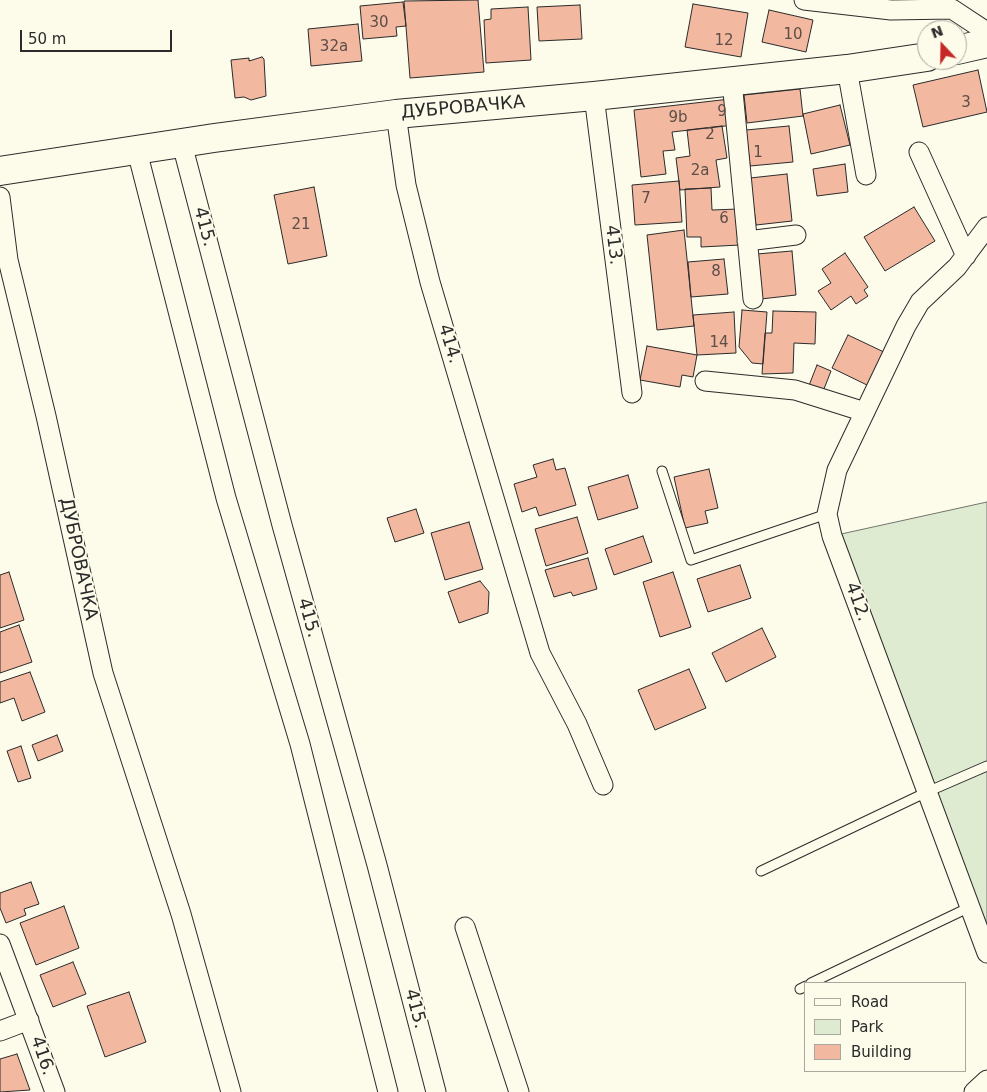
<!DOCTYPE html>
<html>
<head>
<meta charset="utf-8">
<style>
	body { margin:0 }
	#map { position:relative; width:987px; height:1092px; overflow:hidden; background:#fdfbea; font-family:"DejaVu Sans",sans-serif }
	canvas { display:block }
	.legend { position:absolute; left:804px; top:982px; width:162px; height:90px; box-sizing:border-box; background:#fdfbea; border:1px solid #a9a89e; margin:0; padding:6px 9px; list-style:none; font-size:15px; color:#2b2b2b }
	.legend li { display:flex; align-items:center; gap:10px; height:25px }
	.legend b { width:25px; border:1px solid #a9a89e }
	.north { position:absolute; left:917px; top:20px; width:50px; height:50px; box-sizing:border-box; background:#fdfbea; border:1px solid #a9a89e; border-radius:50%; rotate:339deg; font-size:14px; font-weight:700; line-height:20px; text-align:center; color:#2b2b2b }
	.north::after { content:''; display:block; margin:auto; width:18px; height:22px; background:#c62828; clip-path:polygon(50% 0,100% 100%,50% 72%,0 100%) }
	.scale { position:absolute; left:20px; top:30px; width:152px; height:22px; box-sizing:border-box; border:2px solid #2b2b2b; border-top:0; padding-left:6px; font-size:15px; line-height:18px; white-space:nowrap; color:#2b2b2b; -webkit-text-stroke:4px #fdfbea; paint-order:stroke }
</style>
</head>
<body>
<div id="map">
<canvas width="987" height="1092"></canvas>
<ul class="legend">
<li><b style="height:6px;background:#fdfbea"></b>Road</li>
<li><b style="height:14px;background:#deebd1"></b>Park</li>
<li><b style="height:14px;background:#f2b8a0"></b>Building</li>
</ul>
<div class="north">N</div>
<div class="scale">50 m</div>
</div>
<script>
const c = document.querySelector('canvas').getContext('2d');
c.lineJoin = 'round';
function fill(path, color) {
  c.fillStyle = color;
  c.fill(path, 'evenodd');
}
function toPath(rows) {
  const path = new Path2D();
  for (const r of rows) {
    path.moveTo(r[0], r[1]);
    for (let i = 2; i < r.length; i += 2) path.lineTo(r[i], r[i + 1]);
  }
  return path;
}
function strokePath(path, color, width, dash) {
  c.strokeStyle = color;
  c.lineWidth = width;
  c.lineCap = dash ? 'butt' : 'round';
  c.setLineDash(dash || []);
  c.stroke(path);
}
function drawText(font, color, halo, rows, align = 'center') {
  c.font = font + ' "DejaVu Sans",sans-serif';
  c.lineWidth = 4;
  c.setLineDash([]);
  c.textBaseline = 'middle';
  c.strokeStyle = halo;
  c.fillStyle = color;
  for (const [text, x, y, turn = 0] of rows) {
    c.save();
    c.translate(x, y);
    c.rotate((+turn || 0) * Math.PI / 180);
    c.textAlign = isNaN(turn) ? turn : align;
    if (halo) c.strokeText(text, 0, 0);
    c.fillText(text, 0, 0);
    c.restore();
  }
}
const green = toPath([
	[987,502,987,955,832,536,987,502]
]);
fill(green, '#deebd1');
strokePath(green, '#74746e', 1);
const building = toPath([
	[478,0,484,72,410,78,404,1,478,0],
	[403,2,406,26,396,27,397,36,363,39,360,6,403,2],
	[693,4,748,13,741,57,685,47,693,4],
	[580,5,582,39,539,41,537,7,580,5],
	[528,7,531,60,486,63,484,20,491,19,491,9,528,7],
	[769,10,813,20,806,52,762,42,769,10],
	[358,24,362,61,311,66,308,29,358,24],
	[262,57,264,59,266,96,251,100,244,97,235,98,231,60,249,58,249,61,262,57],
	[978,70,987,112,923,127,913,85,978,70],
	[800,89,803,116,747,123,744,95,800,89],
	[730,99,734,125,672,132,675,150,663,151,666,174,641,177,634,110,730,99],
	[840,105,850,145,811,154,803,114,840,105],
	[722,126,727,158,716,160,720,187,680,190,676,158,690,156,687,130,722,126],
	[789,126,793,162,750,166,746,130,789,126],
	[845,164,848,192,817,196,813,169,845,164],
	[787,174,792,221,756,225,750,178,787,174],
	[679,181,682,222,635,225,632,185,679,181],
	[314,187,327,256,288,264,274,195,314,187],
	[711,188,712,210,738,209,740,245,701,247,701,237,687,237,685,189,711,188],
	[914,207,935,241,885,271,864,237,914,207],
	[684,230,694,326,657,330,647,235,684,230],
	[792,251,796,295,761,299,757,254,792,251],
	[845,253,868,287,864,290,868,296,856,304,851,296,831,310,818,291,831,283,822,269,845,253],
	[724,259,728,294,691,297,688,262,724,259],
	[742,310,767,312,763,364,752,363,739,347,742,310],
	[773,311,816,312,815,344,794,343,793,373,762,374,765,333,772,333,773,311],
	[734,312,736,353,697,355,693,315,734,312],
	[848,335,886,353,869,386,832,368,848,335],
	[647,346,697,355,693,377,682,375,680,387,640,380,647,346],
	[817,365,831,371,822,394,808,388,817,365],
	[553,459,556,470,565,468,576,505,539,516,536,507,522,512,514,484,537,477,533,465,553,459],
	[709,469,718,508,705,511,708,523,685,528,674,477,709,469],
	[628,475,638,508,598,520,588,487,628,475],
	[416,509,424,533,395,542,387,518,416,509],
	[577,517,588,553,546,566,535,529,577,517],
	[469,522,483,569,445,580,431,533,469,522],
	[643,536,652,562,614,575,605,549,643,536],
	[588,558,597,589,573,596,571,592,554,597,545,570,588,558],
	[740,565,751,598,708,612,697,579,740,565],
	[9,572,24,620,0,628,0,575,9,572],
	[673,572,691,627,660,637,643,582,673,572],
	[480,581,489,592,488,613,459,623,448,592,480,581],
	[19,625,32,662,0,673,0,632,19,625],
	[762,628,776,657,726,682,712,653,762,628],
	[689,669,706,708,655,730,638,690,689,669],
	[30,672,45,712,22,721,14,698,0,703,0,682,30,672],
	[57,735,63,751,38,761,32,745,57,735],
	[21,746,31,778,18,782,7,751,21,746],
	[31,882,39,904,24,909,26,915,6,923,0,908,0,893,31,882],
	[64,906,79,948,36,965,20,923,64,906],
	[73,962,86,994,53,1007,40,975,73,962],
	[129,992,146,1042,105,1057,87,1006,129,992],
	[17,1054,30,1090,0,1092,0,1059,17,1054]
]);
fill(building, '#f2b8a0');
strokePath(building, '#2b2b2b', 1);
const lane = toPath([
	[662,471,691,560,827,514],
	[761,871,927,792,987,766],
	[811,983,970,907],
	[800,989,806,986]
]);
const street = toPath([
	[804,0,891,10,952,9,987,32],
	[847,69,866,175],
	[732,81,753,299],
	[594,96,632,393],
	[396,114,406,185,430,282,540,653,577,724,603,785],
	[182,144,282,525,377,865,436,1092],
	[137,151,226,498,300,744,388,1092],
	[919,152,966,256],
	[0,197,8,260,46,416,103,673,181,914,231,1092],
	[987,227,957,267,920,302,906,326,837,470,827,514,832,536,987,953],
	[747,241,796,235],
	[705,381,795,390,865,412],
	[465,927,519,1092],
	[0,944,55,1092],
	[0,1031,29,1020],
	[974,1092,987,1080]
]);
const primary = toPath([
	[957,50,987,43],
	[0,171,214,138,396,114,594,96,847,69,927,57]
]);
strokePath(lane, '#2b2b2b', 11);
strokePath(street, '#2b2b2b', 21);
strokePath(primary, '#2b2b2b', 30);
strokePath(lane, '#fdfbea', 9);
strokePath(street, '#fdfbea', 19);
strokePath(primary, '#fdfbea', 28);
drawText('15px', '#5d4e48', null, [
	["30",379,23],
	["10",793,35],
	["12",724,41],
	["32a",334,47],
	["3",966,103],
	["9",722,112],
	["9b",678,118],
	["2",710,135],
	["1",758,153],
	["2a",700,171],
	["7",646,199],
	["6",724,219],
	["21",301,225],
	["8",716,272],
	["14",719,343]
]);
drawText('18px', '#2b2b2b', '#fdfbea', [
	["ДУБРОВАЧКА",463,108,-5],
	["415.",204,227,75],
	["413.",613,245,83],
	["414.",449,344,73],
	["ДУБРОВАЧКА",78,559,78],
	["412.",857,602,70],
	["415.",308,618,74],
	["415.",415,1009,75],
	["416.",42,1056,71]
]);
</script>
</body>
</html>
